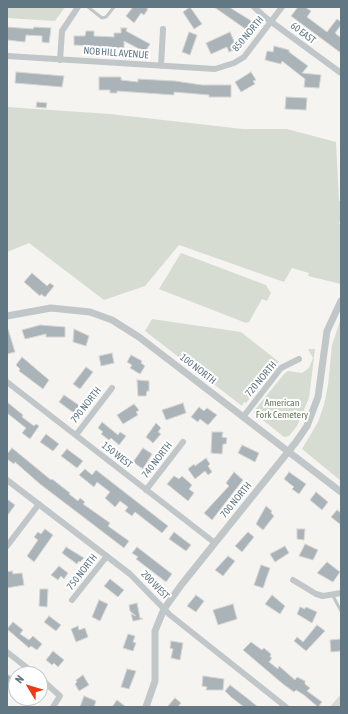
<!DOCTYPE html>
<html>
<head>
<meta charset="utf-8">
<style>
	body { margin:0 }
	#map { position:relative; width:348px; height:714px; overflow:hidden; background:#f5f4f0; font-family:"Asap Condensed",sans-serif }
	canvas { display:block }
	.frame { position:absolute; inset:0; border:8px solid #617784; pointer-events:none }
	.north { position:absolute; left:8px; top:666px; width:40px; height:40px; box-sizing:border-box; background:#fff; border:1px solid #c0c9ce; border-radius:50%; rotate:308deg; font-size:11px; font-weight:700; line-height:16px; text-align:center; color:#617784 }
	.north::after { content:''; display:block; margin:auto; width:14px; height:18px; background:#f13814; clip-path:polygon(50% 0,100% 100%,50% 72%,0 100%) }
</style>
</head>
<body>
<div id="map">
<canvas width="348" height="714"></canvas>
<div class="frame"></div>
<div class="north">N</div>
</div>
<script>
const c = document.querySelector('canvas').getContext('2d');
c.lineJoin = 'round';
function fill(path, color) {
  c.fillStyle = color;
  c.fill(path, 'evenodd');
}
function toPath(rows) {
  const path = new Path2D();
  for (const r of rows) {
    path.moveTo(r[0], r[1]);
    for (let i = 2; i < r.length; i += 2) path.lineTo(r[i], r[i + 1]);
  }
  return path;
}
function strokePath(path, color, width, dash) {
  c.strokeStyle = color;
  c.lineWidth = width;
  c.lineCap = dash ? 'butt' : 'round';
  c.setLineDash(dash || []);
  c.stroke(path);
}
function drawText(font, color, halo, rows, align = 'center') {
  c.font = font + ' "Asap Condensed",sans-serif';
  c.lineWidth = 4;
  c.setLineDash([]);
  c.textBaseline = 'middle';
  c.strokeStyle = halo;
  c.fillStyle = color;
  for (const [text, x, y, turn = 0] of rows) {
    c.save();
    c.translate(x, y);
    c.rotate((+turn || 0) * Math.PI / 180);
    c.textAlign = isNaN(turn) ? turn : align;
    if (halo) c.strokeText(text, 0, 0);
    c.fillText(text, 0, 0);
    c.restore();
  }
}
fill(toPath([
	[7,7,65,7,55,21,7,18],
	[7,107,110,114,243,129,287,129,336,142,339,201,341,201,341,217,339,224,341,225,341,284,308,276,309,273,292,268,284,282,179,245,145,286,104,300,29,243,7,252],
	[181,253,266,285,271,293,267,301,262,299,249,322,246,323,159,289],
	[341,318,341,481,302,449,318,422,324,405,328,385,332,345],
	[152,319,241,332,279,362,246,403,244,402,242,406,145,331],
	[308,349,315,349,309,398,297,426,289,436,284,437,254,413,254,411,284,374,288,371,302,373,309,368,313,358],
	[341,694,341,705,340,707,330,707]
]), '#d6dcd1');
const building = toPath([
	[133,7,145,7,148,9,144,15,141,13,134,23,126,16,133,7],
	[190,7,202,24,194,29,183,12,190,7],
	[214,7,229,7,253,22,247,30,214,7],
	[298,7,305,7,311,11,307,17,327,32,337,19,341,22,341,25,335,33,341,38,341,53,291,16,298,7],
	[7,27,33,29,34,27,51,28,49,43,42,42,42,36,26,35,25,42,7,40,7,27],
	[121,28,127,28,126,31,150,44,145,52,124,41,124,48,74,45,74,36,85,36,86,31,94,31,94,36,114,37,114,33,121,33,121,28],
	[189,32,197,35,190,55,182,52,189,32],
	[230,32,237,48,229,52,227,47,211,54,206,43,230,32],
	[274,46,289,50,289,52,308,66,302,73,321,75,319,88,304,87,305,79,282,61,281,64,265,60,267,51,273,52,274,46],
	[16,72,64,76,62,87,15,83,16,72],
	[251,72,256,80,253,81,255,84,241,92,235,82,251,72],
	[99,77,121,77,121,80,138,82,138,79,175,81,202,85,231,85,231,97,209,97,209,95,174,92,174,95,117,91,117,93,110,93,110,90,99,90,99,77],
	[286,97,307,98,306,110,285,109,286,97],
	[37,102,47,103,46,108,36,107,37,102],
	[32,273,47,286,50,283,54,286,45,297,41,294,40,296,24,282,32,273],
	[40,325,65,327,65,337,46,337,46,334,25,339,22,330,40,325],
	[7,329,8,329,15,352,7,354,7,329],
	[74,329,89,336,86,346,73,342,74,329],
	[112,353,114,363,101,366,99,356,112,353],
	[131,355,142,361,141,363,145,366,140,374,130,368,132,365,127,362,131,355],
	[22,357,49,380,43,389,19,371,20,369,16,365,22,357],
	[86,367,93,372,80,389,73,384,86,367],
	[137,380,149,381,149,391,147,391,146,396,138,396,137,380],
	[64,395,80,406,74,413,59,402,64,395],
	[7,402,23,415,22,417,34,426,36,424,39,426,30,439,22,433,26,428,7,413,7,402],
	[183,403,186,413,166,420,162,410,183,403],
	[134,404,139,410,136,412,138,415,123,424,117,415,134,404],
	[199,407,204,411,207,408,217,415,208,425,200,419,198,422,191,417,199,407],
	[102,422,118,435,120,432,126,436,119,445,111,438,109,440,101,434,103,432,98,428,102,422],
	[156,423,161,428,158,432,161,434,153,443,146,437,156,423],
	[212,432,223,432,222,437,227,438,226,444,223,444,222,454,211,453,212,432],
	[46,434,59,444,53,451,40,442,46,434],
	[242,445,259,453,255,462,238,453,242,445],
	[12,448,51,480,52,479,70,493,69,494,78,501,80,498,85,502,83,504,110,523,108,526,129,541,124,548,40,484,15,462,14,464,7,459,7,454,12,448],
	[143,448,152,454,143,469,133,462,143,448],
	[67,449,83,461,77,468,61,456,67,449],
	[206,458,210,464,208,466,212,472,208,475,205,471,195,479,188,469,194,464,195,466,206,458],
	[85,469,92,475,96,470,168,526,162,533,135,512,132,516,125,511,128,507,120,501,115,507,105,498,110,492,97,482,94,487,79,475,85,469],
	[234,472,243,480,212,520,204,513,229,486,226,483,234,472],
	[289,472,306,484,299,494,292,489,294,487,284,479,289,472],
	[174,476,179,479,182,476,192,485,189,489,194,493,188,501,167,484,174,476],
	[316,492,328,502,322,510,310,500,316,492],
	[7,499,15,505,7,516,7,499],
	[266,506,272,511,271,513,274,516,263,530,256,524,266,506],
	[337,510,341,513,341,525,331,517,337,510],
	[45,529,53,535,34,562,27,556,38,540,34,537,38,532,41,534,45,529],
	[297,529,305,529,304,540,297,539,297,529],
	[174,532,191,545,186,551,169,539,174,532],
	[248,532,254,537,242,552,235,546,248,532],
	[305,544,318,550,313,560,299,556,305,544],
	[285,546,289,553,275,562,270,554,285,546],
	[66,547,84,558,80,562,79,561,77,564,62,553,66,547],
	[137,547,172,574,166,582,136,559,138,557,132,553,137,547],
	[228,556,235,561,223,576,215,570,228,556],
	[327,562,340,572,333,582,317,573,327,562],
	[261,565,270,568,263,588,254,585,261,565],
	[59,566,68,573,64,579,61,576,58,580,51,575,59,566],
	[12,571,13,574,22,573,24,585,7,588,7,572,12,571],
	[110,579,124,590,118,597,104,586,110,579],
	[40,589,48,589,47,607,39,606,40,589],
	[196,595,204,601,196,612,187,606,196,595],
	[272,595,285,606,280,614,265,604,272,595],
	[99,600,108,604,100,621,92,617,99,600],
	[137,603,140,618,143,619,133,621,131,614,136,616,130,611,129,605,137,603],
	[233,604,237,619,218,625,213,610,233,604],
	[300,607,305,609,306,607,317,612,312,623,297,614,300,607],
	[49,616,61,625,56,631,44,622,49,616],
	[13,622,23,630,20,634,29,640,33,636,42,644,37,650,31,646,29,648,7,629,13,622],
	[317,625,325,631,306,651,294,641,297,637,303,642,317,625],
	[78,626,79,630,85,628,88,637,76,642,71,629,78,626],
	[128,634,135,636,133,642,136,643,133,651,123,648,128,634],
	[341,639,341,651,331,652,330,640,341,639],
	[171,641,183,643,180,660,171,658,173,649,170,648,171,641],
	[251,642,262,650,264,648,271,654,270,657,272,658,269,662,278,669,279,666,295,680,297,677,305,681,305,684,310,688,307,691,322,702,318,707,304,695,296,690,294,692,283,684,243,650,251,642],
	[53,651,64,660,58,667,54,663,52,665,46,660,53,651],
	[127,669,136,671,129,689,121,687,127,669],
	[7,674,16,680,16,692,7,685,7,674],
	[83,675,89,685,79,691,75,684,77,682,76,680,83,675],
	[203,676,224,679,223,690,206,690,207,687,202,686,203,676],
	[230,685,247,698,258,707,244,707,231,697,225,691,230,685],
	[84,696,96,701,94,707,80,707,84,696],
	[175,698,181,703,178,707,167,707,175,698],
	[117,700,126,707,112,707,117,700]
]);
fill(building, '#aab4b8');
strokePath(building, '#d6d5d3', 1);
strokePath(toPath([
	[59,7,62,9]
]), '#bdbfc1', 1, [2, 2]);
strokePath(toPath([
	[88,7,102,18,106,17,114,7],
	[333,596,341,611]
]), '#c1c6c9', 3);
strokePath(toPath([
	[254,7,266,18,341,73],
	[7,56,215,69,234,63,244,57,282,7],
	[60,60,62,31,78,7],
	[161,66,163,29],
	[7,382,215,543],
	[243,417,281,368,299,359],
	[76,435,112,388],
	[7,480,130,574,170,615,286,707],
	[146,490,183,442],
	[7,546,39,504],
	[293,580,316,594,323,596,341,593],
	[72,600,107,556],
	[7,652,35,674],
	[40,678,60,696,53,707]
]), '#c1c6c9', 6);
strokePath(toPath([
	[7,316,51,308,90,312,112,320,139,337,341,492],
	[146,707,155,681,155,631,164,609,182,584,296,442,307,426,318,397,327,331,341,301]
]), '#c1c6c9', 7);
drawText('10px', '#617784', '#fff', [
	["60 EAST",303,33,37],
	["850 NORTH",248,34,-50],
	["NOB HILL AVENUE",116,53,4],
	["100 NORTH",198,369,38],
	["720 NORTH",261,379,-50],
	["790 NORTH",86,405,-52],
	["150 WEST",117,455,38],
	["740 NORTH",157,460,-52],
	["700 NORTH",236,500,-51],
	["750 NORTH",82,572,-52],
	["200 WEST",155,585,46]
]);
drawText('10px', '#677a60', '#fff', [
	["American",282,403],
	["Fork Cemetery",282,415]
]);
</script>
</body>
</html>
